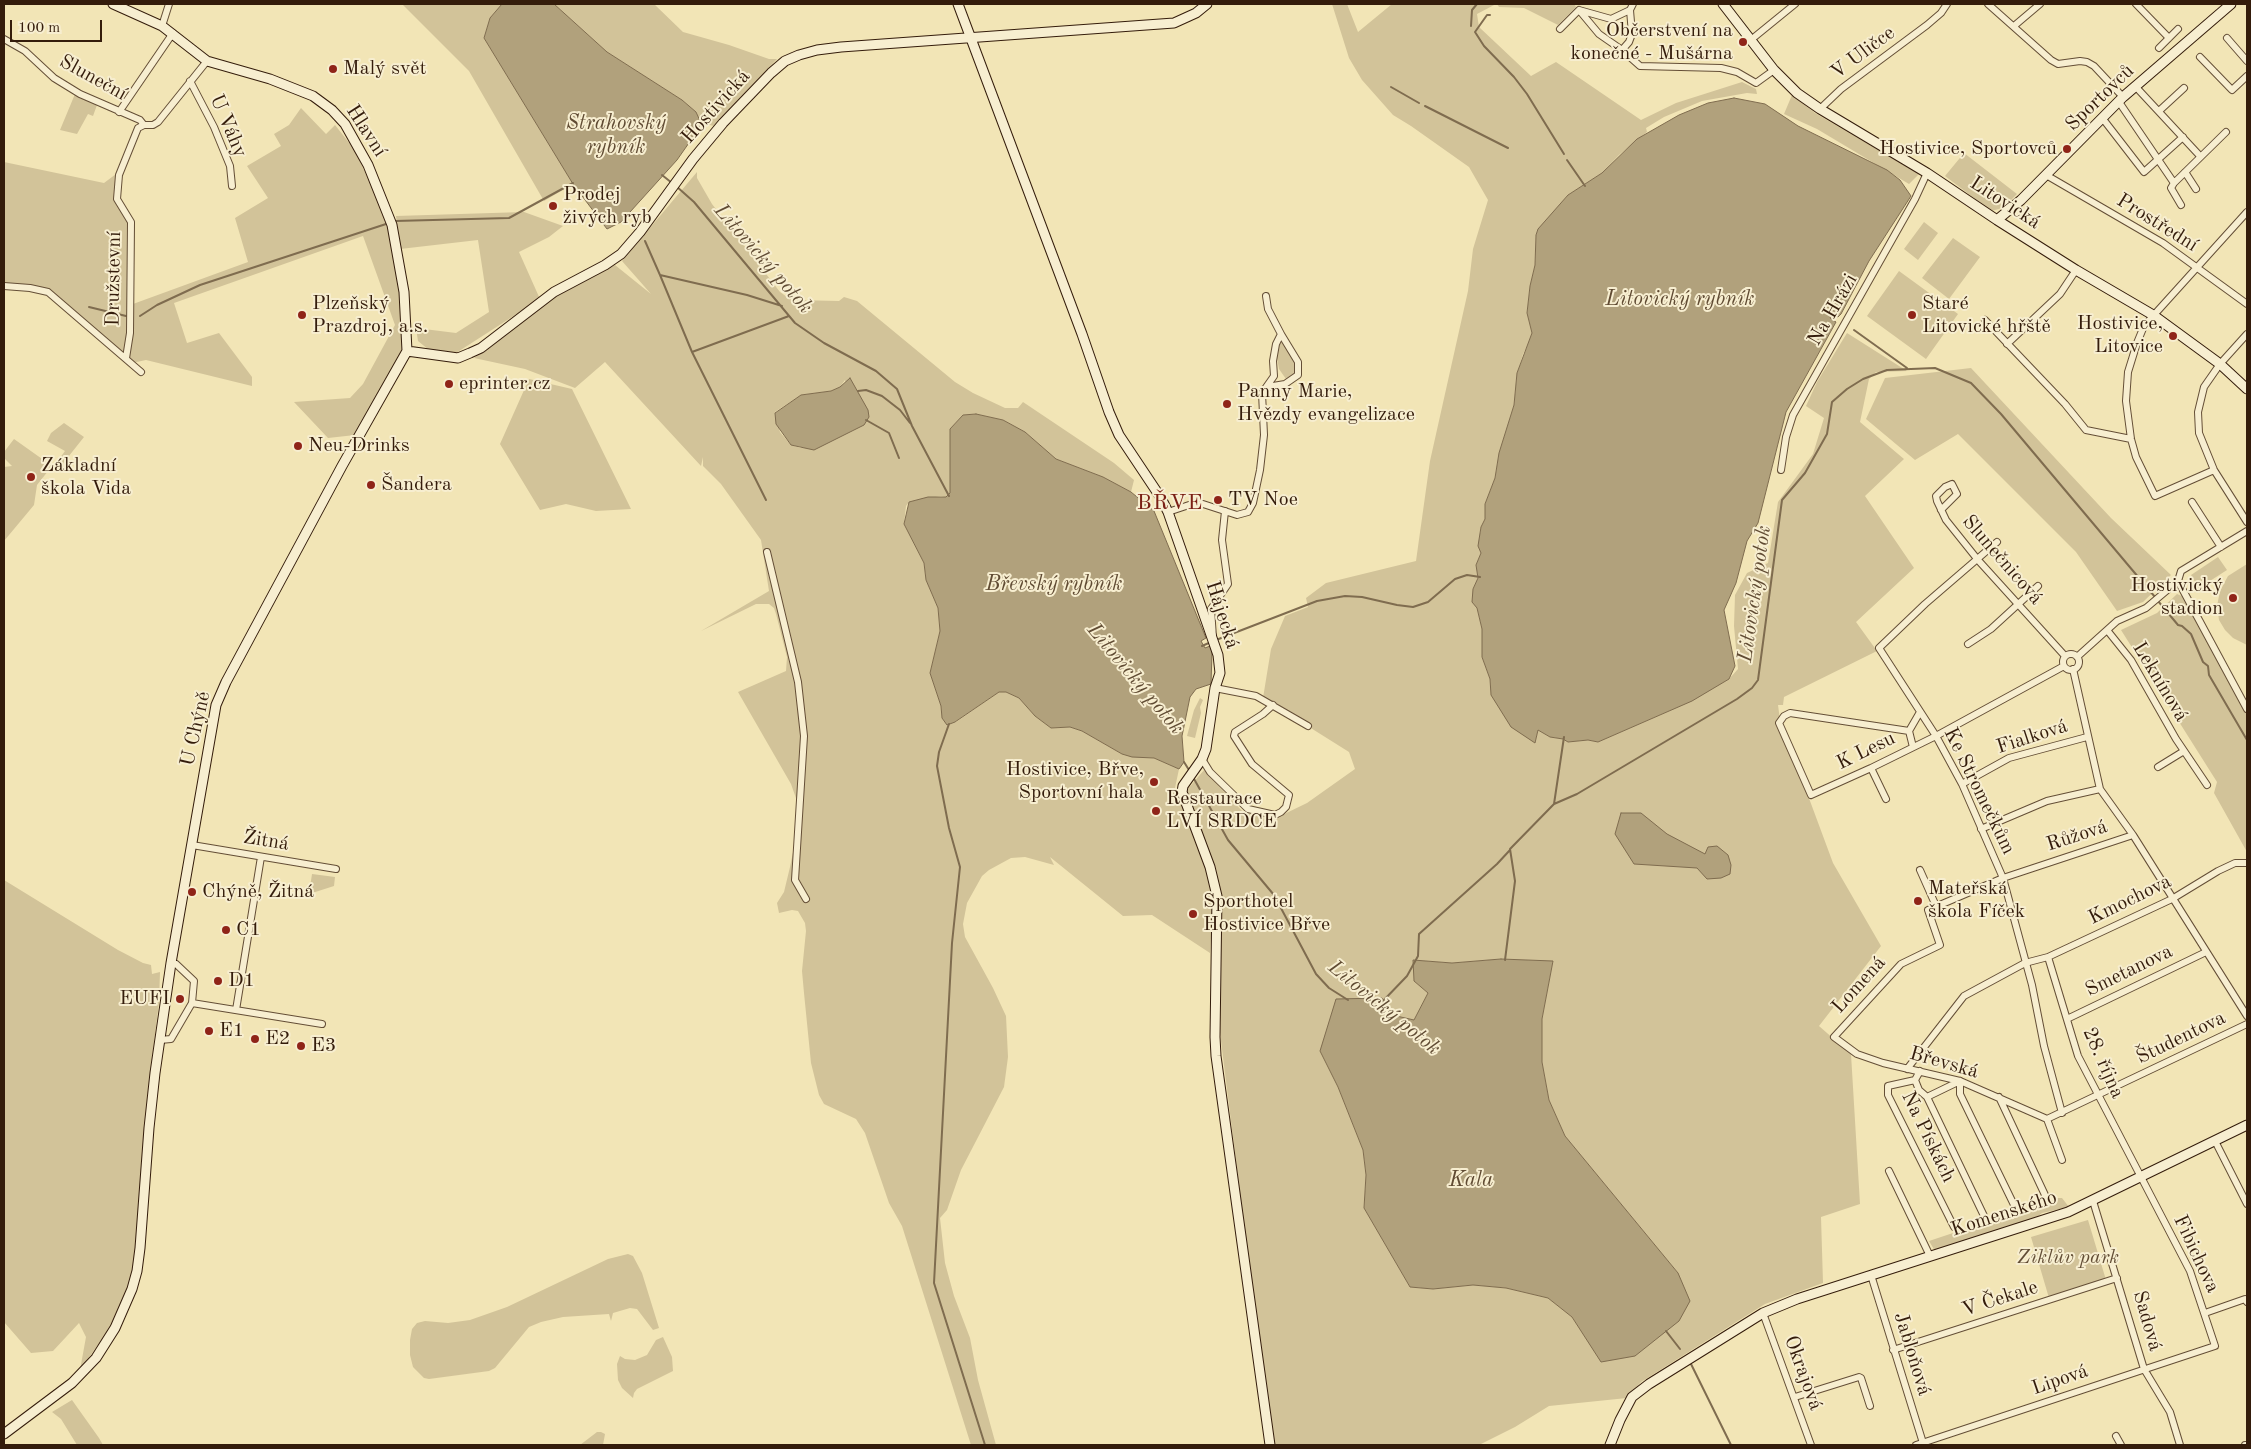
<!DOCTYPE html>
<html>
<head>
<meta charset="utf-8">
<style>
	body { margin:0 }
	#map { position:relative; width:2251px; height:1449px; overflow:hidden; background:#f2e5b6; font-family:"Old Standard TT",serif }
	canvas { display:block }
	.frame { position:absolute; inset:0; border:5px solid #341c0b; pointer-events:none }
	.scale { position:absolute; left:10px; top:20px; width:92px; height:22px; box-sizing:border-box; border:2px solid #341c0b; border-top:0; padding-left:6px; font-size:15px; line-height:18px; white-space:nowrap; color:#341c0b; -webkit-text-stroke:4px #f7eed0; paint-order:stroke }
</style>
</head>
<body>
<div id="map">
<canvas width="2251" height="1449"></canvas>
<div class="frame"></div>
<div class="scale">100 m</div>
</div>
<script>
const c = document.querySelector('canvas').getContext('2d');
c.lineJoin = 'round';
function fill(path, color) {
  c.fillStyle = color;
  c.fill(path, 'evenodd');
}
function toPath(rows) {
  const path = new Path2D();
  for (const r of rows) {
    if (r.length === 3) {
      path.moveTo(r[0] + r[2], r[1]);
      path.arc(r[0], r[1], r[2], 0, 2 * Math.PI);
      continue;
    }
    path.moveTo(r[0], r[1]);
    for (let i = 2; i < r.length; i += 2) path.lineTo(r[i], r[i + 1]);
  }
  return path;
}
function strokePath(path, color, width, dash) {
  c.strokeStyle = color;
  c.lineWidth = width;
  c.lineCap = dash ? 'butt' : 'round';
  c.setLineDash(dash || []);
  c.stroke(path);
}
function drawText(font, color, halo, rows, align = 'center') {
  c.font = font + ' "Old Standard TT",serif';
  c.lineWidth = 4;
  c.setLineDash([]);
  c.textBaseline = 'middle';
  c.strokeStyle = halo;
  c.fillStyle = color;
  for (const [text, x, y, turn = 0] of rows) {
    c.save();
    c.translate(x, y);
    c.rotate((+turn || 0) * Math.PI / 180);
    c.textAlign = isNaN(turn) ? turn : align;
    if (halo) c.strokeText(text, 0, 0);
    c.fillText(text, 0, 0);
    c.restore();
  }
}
fill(toPath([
	[402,4,502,4,490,18,484,38,573,184,544,201,469,71],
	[554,4,654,4,683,32,729,45,769,59,777,59,714,126,701,123,696,112,682,100,607,52],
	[1332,4,1347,4,1358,32,1392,4,1496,4,1477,14,1479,27,1531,76,1556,62,1641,120,1676,103,1742,82,1756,89,1757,94,1747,93,1702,101,1664,117,1646,128,1647,132,1619,155,1602,173,1568,195,1536,235,1535,265,1530,286,1527,313,1532,333,1530,341,1523,354,1517,375,1514,405,1499,455,1495,478,1485,504,1485,519,1480,530,1481,553,1476,565,1478,571,1477,582,1473,590,1482,629,1482,657,1490,679,1491,695,1535,743,1538,730,1550,737,1563,739,1568,742,1588,740,1598,742,1669,711,1729,679,1738,669,1734,626,1735,595,1747,573,1768,563,1778,502,1813,454,1824,418,1806,406,1817,382,1847,333,1907,371,1876,372,1869,379,1860,422,1904,459,1865,496,1914,568,1856,622,1877,651,1784,697,1783,705,1778,705,1780,720,1833,863,1881,946,1819,1026,1851,1054,1860,1204,1821,1217,1823,1283,1765,1304,1641,1382,1627,1398,1549,1406,1515,1427,1479,1445,1275,1445,1253,1298,1220,1033,1221,896,1185,799,1187,790,1204,770,1243,812,1276,818,1307,803,1355,769,1349,752,1263,698,1271,649,1285,616,1308,607,1306,598,1326,583,1416,561,1430,461,1468,291,1473,249,1488,200,1469,167,1411,126,1393,115,1362,80,1349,58],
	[1501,959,1553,961,1542,1019,1542,1062,1549,1100,1565,1136,1678,1273,1602,1362,1572,1317,1548,1298,1506,1288,1473,1285,1433,1289,1410,1287,1364,1208,1366,1175,1363,1150,1338,1087,1320,1051,1392,1016,1414,1020,1428,993,1414,981,1413,960,1452,963],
	[1497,4,1574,4,1576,7,1558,25,1524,8,1499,7],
	[75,94,97,105,93,116,88,114,77,134,60,130],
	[1792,95,1815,113,1919,174,1909,184,1817,129,1784,114],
	[301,108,326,134,335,125,354,149,384,212,401,293,404,351,355,435,328,438,294,402,350,398,363,384,395,325,363,236,174,303,187,343,219,333,252,377,252,386,146,360,132,363,48,292,4,286,4,162,104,183,124,168,118,197,135,223,133,304,248,262,235,218,268,198,247,166,281,146,274,134,289,125],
	[1964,153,2017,194,2007,204,1999,209,1991,211,1945,176],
	[697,172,697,178,712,204,780,292,787,297,794,300,839,301,844,297,857,301,955,382,973,393,1005,408,1018,408,1023,402,1114,463,1134,480,1131,492,1103,477,1056,459,1025,432,1003,420,976,414,963,415,950,429,950,493,946,497,941,496,909,502,906,506,904,524,924,563,926,580,938,608,940,631,930,673,941,706,942,718,947,724,956,722,999,692,1006,692,1019,698,1035,716,1051,728,1070,727,1082,731,1122,754,1154,758,1179,769,1175,788,1207,869,1213,905,1210,953,1152,915,1123,916,1050,857,1054,865,1025,857,1011,858,989,870,982,876,967,903,963,924,965,937,993,988,1006,1016,1008,1057,1004,1087,961,1170,947,1210,940,1218,945,1263,954,1296,970,1338,978,1380,996,1445,971,1445,902,1226,889,1203,865,1133,856,1119,824,1104,819,1095,811,1063,804,993,802,971,806,931,805,923,798,911,792,910,779,913,777,903,784,892,790,867,796,838,797,801,791,784,738,692,786,671,787,657,776,614,774,608,769,604,756,604,701,631,769,591,761,540,721,484,703,466,703,457,701,466,605,362,575,388,525,369,474,358,553,298,615,265,651,294,622,261],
	[845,380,854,430,801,448,791,445,780,432,775,412,801,395,831,391,840,387],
	[524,212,563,226,549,237,519,252,540,299,456,353,429,350,418,341,416,328,456,333,489,312,478,240,400,249,396,216],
	[1924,222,1938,233,1918,260,1904,249],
	[1953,238,1980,257,1949,299,1922,278],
	[1899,271,1958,314,1926,359,1867,316],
	[1283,342,1298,364,1297,373,1283,383,1286,379,1279,369,1277,358,1277,349,1279,344],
	[1971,368,2111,518,2171,575,2143,602,2117,611,2076,552,1958,434,1915,460,1866,419,1885,378],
	[529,379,572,389,631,509,596,511,566,504,540,510,500,444],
	[64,423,84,437,57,471,54,466,65,451,47,441,51,433],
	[14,439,52,466,37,485,34,505,4,541,4,467,12,466,4,458,4,452],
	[2218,557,2227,570,2199,588,2191,575],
	[2247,564,2247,645,2233,638,2225,630,2219,620,2217,606,2220,591,2228,576],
	[2177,594,2184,597,2247,714,2247,852,2214,793,2217,782,2121,630,2157,613],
	[1200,698,1203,700,1200,707,1201,713,1195,738,1187,736,1194,710],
	[312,874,335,877,334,886,309,894],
	[4,880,118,950,143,963,151,965,152,974,160,972,159,1002,146,1109,134,1268,119,1315,80,1370,86,1337,79,1323,53,1351,31,1353,4,1322],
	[2058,1198,2062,1198,2069,1207,2042,1213,2033,1221,1935,1251,1929,1241],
	[2088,1220,2106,1280,2049,1298,2031,1237],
	[628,1254,633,1256,642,1273,659,1328,653,1330,637,1309,630,1308,613,1313,611,1321,609,1314,563,1317,541,1322,529,1327,495,1368,489,1371,429,1379,424,1378,413,1367,410,1355,410,1340,412,1329,417,1323,425,1321,448,1323,470,1320,507,1307,608,1259],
	[663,1337,672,1357,673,1371,637,1389,634,1393,633,1398,622,1388,618,1380,617,1364,620,1356,625,1359,635,1360,647,1355,656,1340],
	[72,1400,99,1438,103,1445,77,1445,61,1419,52,1412],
	[597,1432,601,1432,605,1434,603,1445,580,1445]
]), '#d2c399');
const water = toPath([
	[502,4,554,4,607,52,682,100,696,112,701,123,698,130,677,160,621,222,607,229,573,184,484,38,490,18,502,4],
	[1734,98,1765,104,1798,126,1887,170,1900,180,1911,196,1869,261,1841,314,1838,317,1832,314,1830,318,1836,322,1786,412,1758,523,1747,541,1736,583,1724,610,1735,666,1729,679,1692,701,1598,742,1588,740,1568,742,1563,739,1550,737,1538,730,1535,743,1511,727,1491,695,1490,679,1482,657,1482,629,1477,608,1472,602,1473,589,1478,578,1476,565,1481,553,1478,546,1481,527,1485,519,1485,504,1495,478,1499,453,1514,405,1517,373,1532,333,1527,313,1530,286,1535,265,1536,235,1538,229,1568,195,1602,173,1637,139,1679,115,1708,103,1734,98],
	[850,378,868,410,869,417,864,425,814,450,791,445,776,424,775,413,801,395,831,391,840,387,850,378],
	[976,414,1003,420,1025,432,1056,459,1103,477,1131,492,1154,511,1206,638,1201,641,1205,648,1210,646,1212,652,1211,684,1196,689,1190,697,1182,736,1184,762,1179,769,1154,758,1132,757,1122,754,1082,731,1070,727,1051,728,1035,716,1019,698,1006,692,999,692,955,722,947,725,942,718,941,706,930,673,940,631,938,608,926,580,924,563,904,524,909,502,928,497,946,497,950,493,950,429,963,415,976,414],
	[1621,813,1641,813,1667,834,1705,854,1708,847,1717,846,1728,855,1731,865,1730,874,1721,878,1707,879,1697,868,1634,864,1615,834,1621,813],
	[1501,959,1553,961,1542,1019,1542,1062,1549,1100,1565,1136,1678,1273,1690,1301,1679,1321,1635,1356,1601,1362,1572,1317,1548,1298,1506,1288,1473,1285,1433,1289,1410,1287,1364,1208,1366,1175,1363,1150,1338,1087,1320,1051,1336,999,1382,998,1392,1015,1414,1020,1428,993,1414,981,1413,960,1452,963,1501,959]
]);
fill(water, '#b1a17c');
strokePath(water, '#7f6c4f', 1);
strokePath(toPath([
	[1471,26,1472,10,1477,4],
	[1475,32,1484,46,1514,77,1527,94,1564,154],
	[1475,32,1487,15,1490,15],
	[1391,87,1419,103],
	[1425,106,1508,148],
	[1567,160,1585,186],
	[662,175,672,183],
	[676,186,694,202,795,323,824,343,876,371,897,389,912,426,949,496],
	[395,221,509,218,573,183],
	[645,241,660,275,747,295,782,306],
	[660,275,692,352,789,316],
	[89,307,126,316],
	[140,316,157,305,200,285,386,224],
	[1854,330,1907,368],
	[692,352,766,500],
	[858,391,866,390,882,396,900,410,910,423],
	[866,420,889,433,899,458],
	[2158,601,2178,625,2182,626,2191,634,2203,662,2208,666,2209,675,2247,740],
	[1216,640,1317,601,1345,596,1362,597,1397,605,1413,607,1428,602,1455,579,1467,575,1480,577],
	[1202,646,1211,642],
	[949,724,939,752,937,766,949,828,960,867,952,943,934,1283,985,1445],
	[1184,762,1189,770],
	[1193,777,1228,840,1274,895,1316,974,1329,988,1348,1000],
	[1554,804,1564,737],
	[1505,960,1515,881,1510,849,1554,804,1577,794,1737,699,1752,688,1758,680,1782,500,1805,473,1827,434,1832,402,1847,389,1863,379,1887,370,1935,368,1971,383,2001,414,2155,597],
	[1382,1002,1407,976,1418,956,1419,934,1497,864,1510,850],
	[1666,1331,1680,1349],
	[1691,1364,1731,1445]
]), '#7f6c4f', 2);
const street = toPath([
	[1988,4,2051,60,2058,64,2080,61,2087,62,2094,66,2123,97],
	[2136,4,2169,38],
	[1579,10,1599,34,1622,50,1640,66,1721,68,1737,72,1756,83,1774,70],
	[162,26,169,4],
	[2014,26,2040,4],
	[1560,29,1579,10,1611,19,1630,10,1633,4],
	[2227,38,2247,61],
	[4,39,25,51,54,78,80,94,140,120,144,125],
	[1752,39,1795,4],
	[2159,48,2178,29],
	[1622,50,1629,42,1632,34,1630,10],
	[2200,57,2232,90,2247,76],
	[190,81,214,127,230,166,232,186],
	[2135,86,2200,156],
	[2119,102,2174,183],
	[1820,109,1841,89,1927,25,1941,13,1947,4],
	[2159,111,2184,88],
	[119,112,173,33],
	[2103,119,2144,172,2183,137],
	[2185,172,2196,189],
	[2046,175,2163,243,2247,304],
	[2181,205,2171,188,2174,183,2226,132],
	[4,286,30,288,48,292,141,372],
	[1985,320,2065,404,2086,430,2131,439],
	[2247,334,2220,364,2204,387,2198,412,2199,433,2214,470,2247,522],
	[2007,344,2060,294,2076,270],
	[126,358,130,333,131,222,117,199,119,175,138,128,144,125,153,125,158,122,207,61],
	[1267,387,1285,384,1298,375,1298,362,1281,334],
	[1781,470,1786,437,1793,415,1915,199,1927,173],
	[2214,470,2155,496,2136,457,2131,439,2126,401,2128,372,2137,343,2144,326,2247,212],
	[2192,502,2221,547],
	[1941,510,1957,494,1952,484,1945,487,1936,496,1937,501,1946,520,1978,560,2065,656],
	[1168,512,1189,505,1203,504,1237,515,1248,512,1253,503,1260,470,1264,435,1262,393,1274,376,1273,361,1276,344,1281,334,1268,309,1266,296],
	[2247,531,2181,571,2178,581,2247,709],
	[1997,542,1925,604,1879,648,1936,736,1962,784,2003,878,2032,985,2044,1046,2062,1113],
	[767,552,798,682,804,736,795,880,806,899],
	[2107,630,2131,660,2176,739,2207,785],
	[1213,637,1211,609,1228,584,1222,540,1225,511],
	[1968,644,1991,629,2038,586],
	[2071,662,8],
	[2077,657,2117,621,2146,608,2178,581],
	[2073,669,2100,789,2133,835,2247,1016],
	[1215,688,1256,696,1308,726],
	[1909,731,1790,713,1784,716,1779,723,1811,795,1871,768,1936,736,2064,666],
	[1913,747,1909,731,1920,712],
	[1202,759,1210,772,1248,809,1275,815,1281,812,1286,807,1289,795,1252,764,1234,736,1235,732,1263,714,1273,705],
	[2158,767,2184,751],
	[1871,768,1886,799],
	[1962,784,2009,758,2087,737],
	[1981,829,2047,801,2100,789],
	[192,845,336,869],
	[1920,870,1936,906],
	[192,1003,322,1024],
	[236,1010,261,857],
	[2067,1019,2206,952],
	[160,1040,171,1039,192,1003,194,981,176,964,171,963],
	[1907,1069,1964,996,2025,963,2048,957,2172,899,2218,871,2235,863,2247,863],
	[1920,1071,1915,1080,1919,1090,1927,1097,1985,1218],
	[1915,1080,1888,1086,1888,1095,1954,1227],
	[1927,1097,1960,1081,1960,1094,2015,1207],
	[1999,1097,2045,1195],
	[2047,1119,1960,1081,1883,1063,1857,1054,1834,1037,1901,964,1940,945,1928,910,2003,878,2133,835],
	[2047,1119,2247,1024],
	[2047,1119,2062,1160],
	[2215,1141,2247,1204],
	[1889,1171,1930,1256],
	[2093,1201,2144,1369,2170,1412,2180,1445],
	[1871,1275,1923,1443],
	[1763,1313,1811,1445],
	[2205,1313,2245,1299,2247,1302],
	[1893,1350,2117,1278],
	[1795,1397,1859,1377,1861,1378,1870,1406],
	[2116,1436,2121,1445],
	[1916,1445,2215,1346,2190,1271,2078,1056,2048,957],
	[2245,1445,2247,1445]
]);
const secondary = toPath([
	[113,4,162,26,207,61,270,79,313,96,332,110,345,124,368,165,392,225,404,292,407,351],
	[958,4,1082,334,1109,412,1119,435,1161,498,1168,512,1218,655,1220,673,1215,688,1206,749,1202,759,1183,786,1182,792,1210,867,1217,896,1215,1037,1216,1056,1270,1445],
	[1723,4,1774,70,1797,93,1820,109,1927,173,1997,220,2076,270,2153,315,2220,364,2247,389],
	[1997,220,2021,200,2123,97,2231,4],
	[407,351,458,358,470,353,481,348,554,292,605,265,621,254,640,232,693,159,723,123,771,73,785,61,799,55,817,50,841,47,1174,23,1196,13,1207,4],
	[4,1434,72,1383,96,1358,115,1328,132,1289,137,1271,140,1248,149,1128,155,1073,171,963,216,705,226,682,342,466,407,351],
	[1610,1445,1620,1420,1632,1397,1649,1384,1763,1313,1797,1299,2068,1212,2247,1125]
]);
strokePath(street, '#644e36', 8);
strokePath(secondary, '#341c0b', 11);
strokePath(street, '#f7eed0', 6);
strokePath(secondary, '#f7eed0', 9);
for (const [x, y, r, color] of [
	[1743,42,5,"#8f2418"],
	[333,69,5,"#8f2418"],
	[2067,149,5,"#8f2418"],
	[553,206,5,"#8f2418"],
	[302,315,5,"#8f2418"],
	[1912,315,5,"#8f2418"],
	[2173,336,5,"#8f2418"],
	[449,384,5,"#8f2418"],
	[1227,404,5,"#8f2418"],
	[298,446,5,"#8f2418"],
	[31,477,5,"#8f2418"],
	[371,485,5,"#8f2418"],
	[1218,500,5,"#8f2418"],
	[2233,598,5,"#8f2418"],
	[1154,782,5,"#8f2418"],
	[1156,811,5,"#8f2418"],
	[192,892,5,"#8f2418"],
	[1918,901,5,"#8f2418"],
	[1193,914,5,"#8f2418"],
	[226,930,5,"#8f2418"],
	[218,981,5,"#8f2418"],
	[180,999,5,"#8f2418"],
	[209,1031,5,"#8f2418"],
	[255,1039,5,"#8f2418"],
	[301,1046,5,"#8f2418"]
]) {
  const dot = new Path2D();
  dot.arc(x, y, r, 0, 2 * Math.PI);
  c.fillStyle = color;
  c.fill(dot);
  strokePath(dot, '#f7eed0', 2);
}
drawText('20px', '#341c0b', '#f7eed0', [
	["Občerstvení na",1733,31,"right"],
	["konečné - Mušárna",1733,54,"right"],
	["Malý svět",343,69],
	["Hostivice, Sportovců",2057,149,"right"],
	["Prodej",563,195],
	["živých ryb",563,218],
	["Plzeňský",312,304],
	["Prazdroj, a.s.",312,327],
	["Staré",1922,304],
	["Litovické hřště",1922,327],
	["Hostivice,",2163,324,"right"],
	["Litovice",2163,347,"right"],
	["eprinter.cz",459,384],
	["Panny Marie,",1237,392],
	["Hvězdy evangelizace",1237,415],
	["Neu-Drinks",308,446],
	["Základní",41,466],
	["škola Vida",41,489],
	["Šandera",381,485],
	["TV Noe",1228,500],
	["Hostivický",2223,586,"right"],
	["stadion",2223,609,"right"],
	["Hostivice, Břve,",1144,770,"right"],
	["Sportovní hala",1144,793,"right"],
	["Restaurace",1166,799],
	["LVÍ SRDCE",1166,822],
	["Mateřská",1928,889],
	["škola Fíček",1928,912],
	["Chýně, Žitná",202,892],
	["Sporthotel",1203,902],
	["Hostivice Břve",1203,925],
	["C1",236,930],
	["D1",228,981],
	["EUFI",170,999,"right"],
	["E1",219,1031],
	["E2",265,1039],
	["E3",311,1046]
], 'left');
drawText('20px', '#341c0b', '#f7eed0', [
	["V Uličce",1863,53,-37],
	["Sluneční",93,78,29],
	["Sportovců",2100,98,-44],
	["Hostivická",716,107,-48],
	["U Váhy",228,126,67],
	["Hlavní",366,131,57],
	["Litovická",2005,203,33],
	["Prostřední",2157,223,32],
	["Družstevní",114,279,-89],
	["Na Hrázi",1833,310,-60],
	["Slunečnicová",2002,560,49],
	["Hájecká",1222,615,72],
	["Leknínová",2160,682,59],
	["U Chýně",196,729,-77],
	["Fialková",2032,737,-18],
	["K Lesu",1866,751,-26],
	["Ke Stromečkům",1979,791,64],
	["Růžová",2077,836,-18],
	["Žitná",266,841,9],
	["Kmochova",2130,900,-26],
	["Smetanova",2129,971,-26],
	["Lomená",1859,985,-48],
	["Študentova",2181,1038,-26],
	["Břevská",1944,1063,16],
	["28. října",2103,1063,66],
	["Na Pískách",1928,1137,64],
	["Komenského",2004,1214,-18],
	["Fibichova",2196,1254,65],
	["V Čekale",2000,1299,-18],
	["Sadová",2147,1321,74],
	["Jabloňová",1912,1354,73],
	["Okrajová",1803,1373,70],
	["Lipová",2060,1380,-19]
]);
drawText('italic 20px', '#634e36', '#f7eed0', [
	["Ziklův park",2068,1258]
]);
drawText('italic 21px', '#604b33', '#f7eed0', [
	["Strahovský",616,123],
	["rybník",616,147],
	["Litovický potok",763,259,49],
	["Litovický rybník",1680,299],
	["Břevský rybník",1054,584],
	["Litovický potok",1755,594,-82],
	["Litovický potok",1135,679,50],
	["Litovický potok",1384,1008,39],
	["Kala",1471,1180]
]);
c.letterSpacing = '1px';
drawText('22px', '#7a1f14', '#f7eed0', [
	["BŘVE",1170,503]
]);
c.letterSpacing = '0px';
</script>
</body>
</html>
